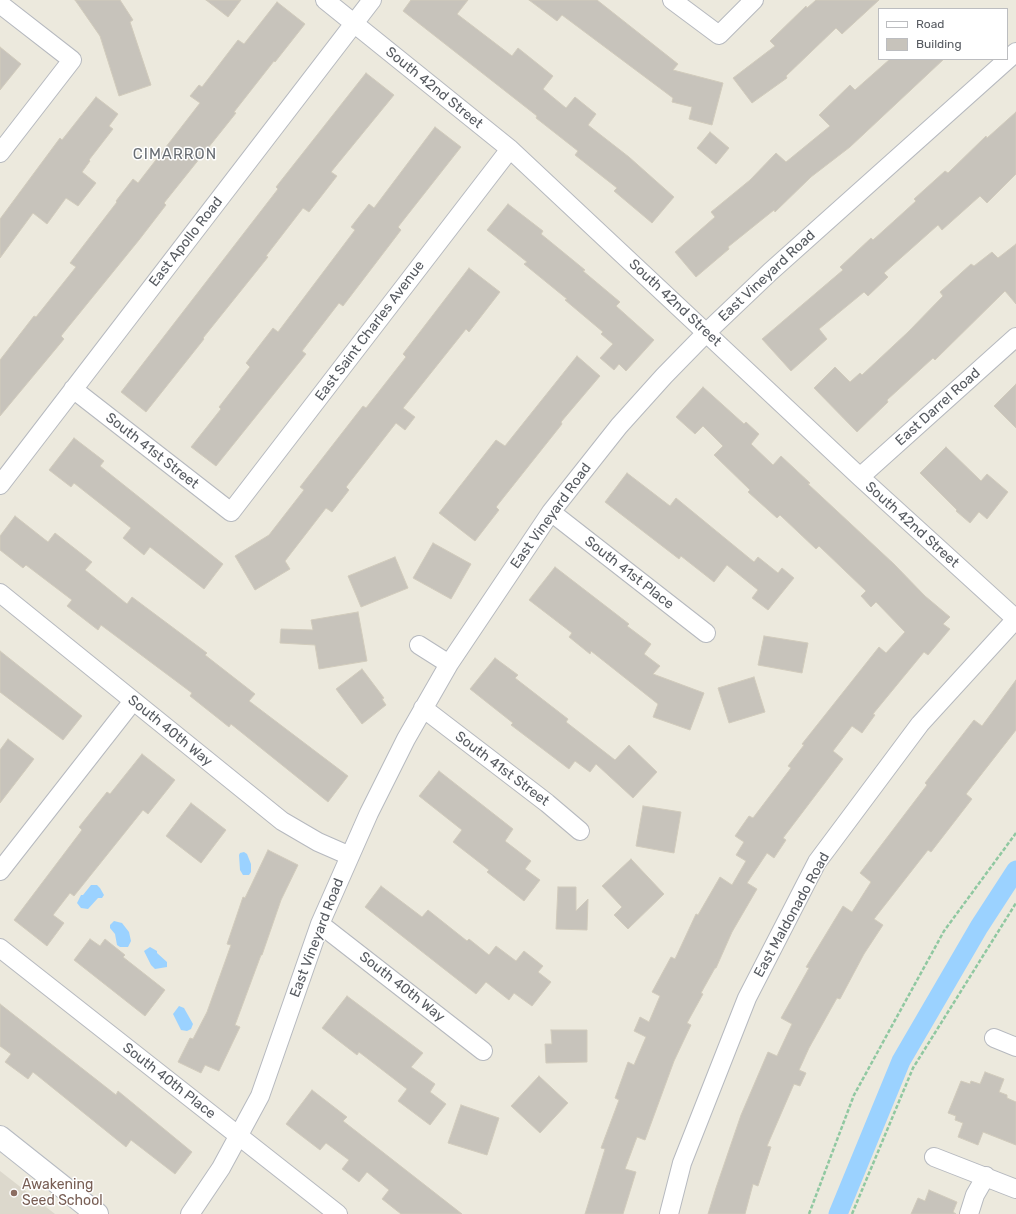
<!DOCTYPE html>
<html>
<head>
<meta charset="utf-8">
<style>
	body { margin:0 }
	#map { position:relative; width:1016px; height:1214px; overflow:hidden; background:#ece9dd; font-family:Rubik,sans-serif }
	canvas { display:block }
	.legend { position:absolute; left:878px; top:8px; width:130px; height:52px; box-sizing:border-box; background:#fff; border:1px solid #bcbdc0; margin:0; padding:5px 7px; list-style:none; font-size:12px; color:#575b61 }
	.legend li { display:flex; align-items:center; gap:8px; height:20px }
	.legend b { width:20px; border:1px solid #bcbdc0 }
</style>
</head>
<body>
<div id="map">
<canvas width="1016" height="1214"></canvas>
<ul class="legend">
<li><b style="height:5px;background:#fff"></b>Road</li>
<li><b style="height:11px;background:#c7c3bb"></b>Building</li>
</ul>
</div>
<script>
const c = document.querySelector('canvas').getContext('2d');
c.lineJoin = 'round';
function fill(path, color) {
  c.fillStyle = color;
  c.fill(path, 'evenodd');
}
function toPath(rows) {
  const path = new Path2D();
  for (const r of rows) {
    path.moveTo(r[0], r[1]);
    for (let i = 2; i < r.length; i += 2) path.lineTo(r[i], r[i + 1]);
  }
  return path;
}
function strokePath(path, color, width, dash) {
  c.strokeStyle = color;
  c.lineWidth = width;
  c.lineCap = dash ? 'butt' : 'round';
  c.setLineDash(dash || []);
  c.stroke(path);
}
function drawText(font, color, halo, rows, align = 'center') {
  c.font = font + ' Rubik,sans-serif';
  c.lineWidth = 3;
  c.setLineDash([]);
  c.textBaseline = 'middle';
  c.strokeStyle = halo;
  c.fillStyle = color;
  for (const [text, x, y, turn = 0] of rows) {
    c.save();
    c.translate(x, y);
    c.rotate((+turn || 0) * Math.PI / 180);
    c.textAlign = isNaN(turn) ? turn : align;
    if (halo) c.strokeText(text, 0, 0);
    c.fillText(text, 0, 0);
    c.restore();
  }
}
fill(toPath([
	[0,1171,55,1214,0,1214]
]), '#dcd8cc');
fill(toPath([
	[244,852,247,854,251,864,251,872,249,875,243,875,240,870,239,855,240,853],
	[91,885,97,885,100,888,104,895,102,898,98,898,88,909,81,908,77,903,81,895,83,895],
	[114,921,122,923,129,932,131,941,128,947,120,947,117,945,115,934,110,928,110,925],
	[150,947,157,951,157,953,167,962,167,967,155,969,151,965,144,951],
	[179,1006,184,1008,193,1024,191,1029,187,1031,181,1030,173,1014]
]), '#9bd2ff');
strokePath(toPath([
	[838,1214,901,1061,979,927,1016,870]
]), '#9bd2ff', 19);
const building = toPath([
	[75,0,120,0,133,20,130,22,151,85,119,96,100,36,75,0],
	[206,0,241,0,228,17,206,0],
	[411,0,468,0,457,14,512,56,518,48,553,76,543,89,566,108,575,97,596,114,588,125,629,157,674,197,652,223,614,191,617,188,575,155,578,151,536,118,537,116,403,11,411,0],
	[529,0,597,0,678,64,673,70,723,83,712,125,689,119,692,107,672,102,673,98,562,15,557,21,529,0],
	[816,0,879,0,842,34,836,28,786,76,787,78,752,103,733,78,775,46,770,41,806,6,807,8,816,0],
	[277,2,305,24,275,62,274,61,234,112,236,113,164,203,166,205,139,240,61,336,64,339,0,416,0,360,34,316,36,317,76,267,70,263,117,202,116,201,133,179,138,183,200,103,190,96,199,85,202,87,238,40,244,44,277,2],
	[0,47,21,64,0,90,0,47],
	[890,59,944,59,850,147,811,177,775,212,774,210,728,247,729,249,696,277,675,252,715,217,711,212,750,180,776,153,786,162,830,126,819,115,850,85,855,90,890,59],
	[366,73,394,95,331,172,337,176,309,212,303,208,266,256,268,257,203,338,204,339,146,412,121,392,278,189,276,187,366,73],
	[96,97,118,114,109,126,113,129,89,160,90,161,82,172,96,183,78,206,66,198,47,224,33,213,0,258,0,219,60,138,62,140,96,97],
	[1016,112,1016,174,987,203,980,196,942,230,938,225,884,273,888,277,868,296,864,292,819,329,827,339,791,371,762,339,843,270,840,267,871,238,873,240,916,201,914,199,945,171,948,173,986,136,987,138,1016,112],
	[435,127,461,147,398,227,401,230,343,306,339,303,302,351,306,354,216,466,191,447,221,409,219,407,250,367,246,363,273,328,278,332,355,230,351,227,369,204,374,208,435,127],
	[710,132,729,148,716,164,697,148,710,132],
	[508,204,543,231,541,234,585,270,583,271,620,302,616,306,654,340,626,371,619,364,614,370,600,358,613,344,601,334,603,332,565,300,567,299,524,264,527,262,487,230,508,204],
	[1016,244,1016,304,1005,291,935,360,933,358,887,400,888,402,857,432,814,388,835,367,850,382,860,373,862,375,908,332,943,296,940,292,971,264,974,266,992,252,998,258,1016,244],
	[469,268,500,292,469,332,466,329,403,408,415,417,405,430,396,423,346,487,349,490,332,512,326,508,285,561,290,569,255,590,235,556,269,535,304,490,300,487,363,406,366,408,406,357,403,354,469,268],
	[577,356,600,376,561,422,562,424,496,507,499,510,475,541,439,513,496,440,505,446,577,356],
	[1016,384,1016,428,994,406,1016,384],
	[703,387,744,424,746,422,759,434,751,444,773,465,781,456,810,483,808,484,894,564,925,596,950,617,943,624,950,629,928,655,924,652,873,714,875,715,862,733,852,726,833,751,843,759,783,838,786,840,774,858,767,853,747,883,757,889,732,932,716,968,715,968,701,993,703,994,687,1023,691,1025,674,1061,645,1140,637,1137,625,1169,636,1172,623,1214,585,1214,605,1149,601,1148,619,1100,615,1098,628,1062,634,1065,646,1037,634,1031,640,1017,649,1022,660,996,652,992,671,957,675,959,696,914,698,915,720,877,732,885,746,861,736,855,744,842,735,836,749,816,753,818,791,768,788,766,804,745,802,744,879,647,886,653,905,632,876,602,871,607,861,596,866,591,819,546,816,549,780,515,777,518,748,492,750,490,714,455,723,446,703,426,695,434,676,417,703,387],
	[74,438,104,461,100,466,223,564,204,589,150,547,144,555,123,538,131,528,74,483,71,487,49,470,74,438],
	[946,447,981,481,987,474,1008,492,987,519,979,512,970,523,956,511,957,510,920,473,946,447],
	[627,473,670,506,676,498,754,562,758,557,778,573,782,568,794,578,768,610,752,598,758,590,727,565,714,582,681,556,679,559,605,502,627,473],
	[15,516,48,542,55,533,92,562,85,570,127,604,132,597,207,653,205,655,255,694,249,701,348,776,328,802,231,724,229,727,190,696,192,693,101,625,98,630,67,606,72,600,26,565,23,568,0,550,0,536,15,516],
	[433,543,471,564,451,599,413,578,433,543],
	[395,557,408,588,361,607,348,576,395,557],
	[555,567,629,624,627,626,651,644,644,654,660,666,653,674,704,693,690,730,653,717,658,704,591,651,590,654,569,637,572,633,529,600,555,567],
	[358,612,367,661,319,669,315,645,280,643,281,629,313,630,311,620,358,612],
	[764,636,808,643,802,673,758,665,764,636],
	[0,651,82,716,63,740,0,692,0,651],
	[495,658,518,675,515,678,568,719,566,722,615,760,629,745,657,772,633,798,596,764,590,772,575,761,569,769,511,725,513,723,470,689,495,658],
	[362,669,384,698,382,699,386,705,362,724,336,689,362,669],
	[754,677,765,712,729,723,718,688,754,677],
	[1016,680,1016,730,966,794,972,799,931,852,928,850,874,919,883,925,864,954,840,999,837,998,809,1048,799,1070,806,1073,800,1086,794,1084,767,1146,771,1147,758,1186,753,1184,745,1214,708,1214,716,1188,741,1115,768,1052,777,1056,792,1024,781,1018,809,968,806,967,843,906,852,912,871,882,860,873,927,785,925,783,974,720,982,726,1016,680],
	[8,739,34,759,0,803,0,750,8,739],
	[142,754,175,780,148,814,143,810,74,896,70,893,53,915,64,923,47,946,14,920,82,830,79,827,107,792,110,794,142,754],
	[439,771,513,829,505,841,531,861,525,869,540,880,524,901,487,872,489,870,453,842,462,830,419,796,439,771],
	[191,803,226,830,201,863,166,836,191,803],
	[643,806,681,812,674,853,636,846,643,806],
	[268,850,298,865,281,900,262,955,261,955,235,1025,240,1027,219,1071,205,1065,201,1073,178,1062,190,1038,193,1039,207,1012,231,945,227,944,243,897,245,898,268,850],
	[631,859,664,894,628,929,614,915,622,907,602,886,631,859],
	[381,886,422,917,428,910,467,941,469,939,489,955,496,946,516,961,524,951,543,966,538,972,551,982,532,1006,514,993,509,1000,486,982,476,994,365,907,381,886],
	[558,887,576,887,576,911,588,899,587,930,556,929,558,887],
	[90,939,100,946,105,939,125,955,123,957,165,990,145,1016,74,960,90,939],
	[347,996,423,1053,411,1067,435,1084,430,1092,446,1104,430,1125,398,1101,407,1089,359,1052,357,1055,322,1028,347,996],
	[0,1004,116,1095,118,1091,192,1152,175,1174,131,1140,126,1147,33,1072,28,1079,5,1062,11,1054,0,1046,0,1004],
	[551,1030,587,1030,587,1062,546,1063,545,1044,552,1044,551,1030],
	[985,1072,1004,1079,999,1092,1007,1095,1007,1098,1016,1102,1016,1145,983,1132,978,1145,958,1137,963,1123,955,1120,956,1116,948,1113,961,1081,970,1084,971,1081,980,1084,985,1072],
	[539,1076,568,1103,540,1133,511,1106,539,1076],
	[312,1090,347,1117,343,1121,462,1214,401,1214,382,1199,389,1190,367,1172,359,1182,342,1169,349,1160,326,1143,320,1150,286,1124,312,1090],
	[461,1105,499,1118,487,1155,448,1143,461,1105],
	[929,1190,957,1202,953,1212,956,1214,911,1214,918,1198,925,1201,929,1190]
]);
fill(building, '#c7c3bb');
strokePath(building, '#d1cbbc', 1);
const minor = toPath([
	[325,0,510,149,860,477,1016,619],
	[672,0,719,35,754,0],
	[0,4,72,60,0,153],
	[73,389,231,512,510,149],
	[860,477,1016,337],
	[0,485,372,0],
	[551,512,706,633],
	[0,593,282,821,318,842,350,856],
	[419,645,449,664],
	[423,708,547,803,580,831],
	[0,871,133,701],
	[320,924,483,1051],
	[0,948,338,1214],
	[994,1038,1016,1047],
	[934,1157,1016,1189],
	[190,1214,221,1168,260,1096,320,924,369,813,406,739,449,664,551,512,619,426,664,376,707,332,770,272,1016,52],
	[669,1214,682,1163,747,998,817,862,920,724,1016,619],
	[969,1214,975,1195,986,1176]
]);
const secondary = toPath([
	[0,1137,97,1214]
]);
strokePath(minor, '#b6b9bf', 20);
strokePath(secondary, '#b7bbc2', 24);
strokePath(toPath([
	[809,1214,854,1095,944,931,1016,833],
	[852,1214,913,1068,1016,903]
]), '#90c8a1', 2.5, [4, 2]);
strokePath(minor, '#fff', 18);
strokePath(secondary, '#fff', 22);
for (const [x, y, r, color] of [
	[14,1193,4,"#8d6e63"]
]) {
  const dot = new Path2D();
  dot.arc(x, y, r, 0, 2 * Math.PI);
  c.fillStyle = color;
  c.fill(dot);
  strokePath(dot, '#fff', 1.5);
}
drawText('14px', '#575b61', '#fff', [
	["South 42nd Street",434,88,39],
	["East Apollo Road",186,242,-52],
	["East Vineyard Road",767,276,-43],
	["South 42nd Street",675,303,43],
	["East Saint Charles Avenue",370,331,-53],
	["East Darrel Road",938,407,-42],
	["South 41st Street",152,451,38],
	["East Vineyard Road",551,516,-54],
	["South 42nd Street",912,525,42],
	["South 41st Place",629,573,38],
	["South 40th Way",170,731,39],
	["South 41st Street",502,769,37],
	["East Maldonado Road",792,915,-61],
	["East Vineyard Road",317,938,-69],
	["South 40th Way",402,987,38],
	["South 40th Place",169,1081,38]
]);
drawText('14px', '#785e54', '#fff', [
	["Awakening",22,1185],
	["Seed School",22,1201]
], 'left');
c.letterSpacing = '1px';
drawText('15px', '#686d73', '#fff', [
	["CIMARRON",175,155]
]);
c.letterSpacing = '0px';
</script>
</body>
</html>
